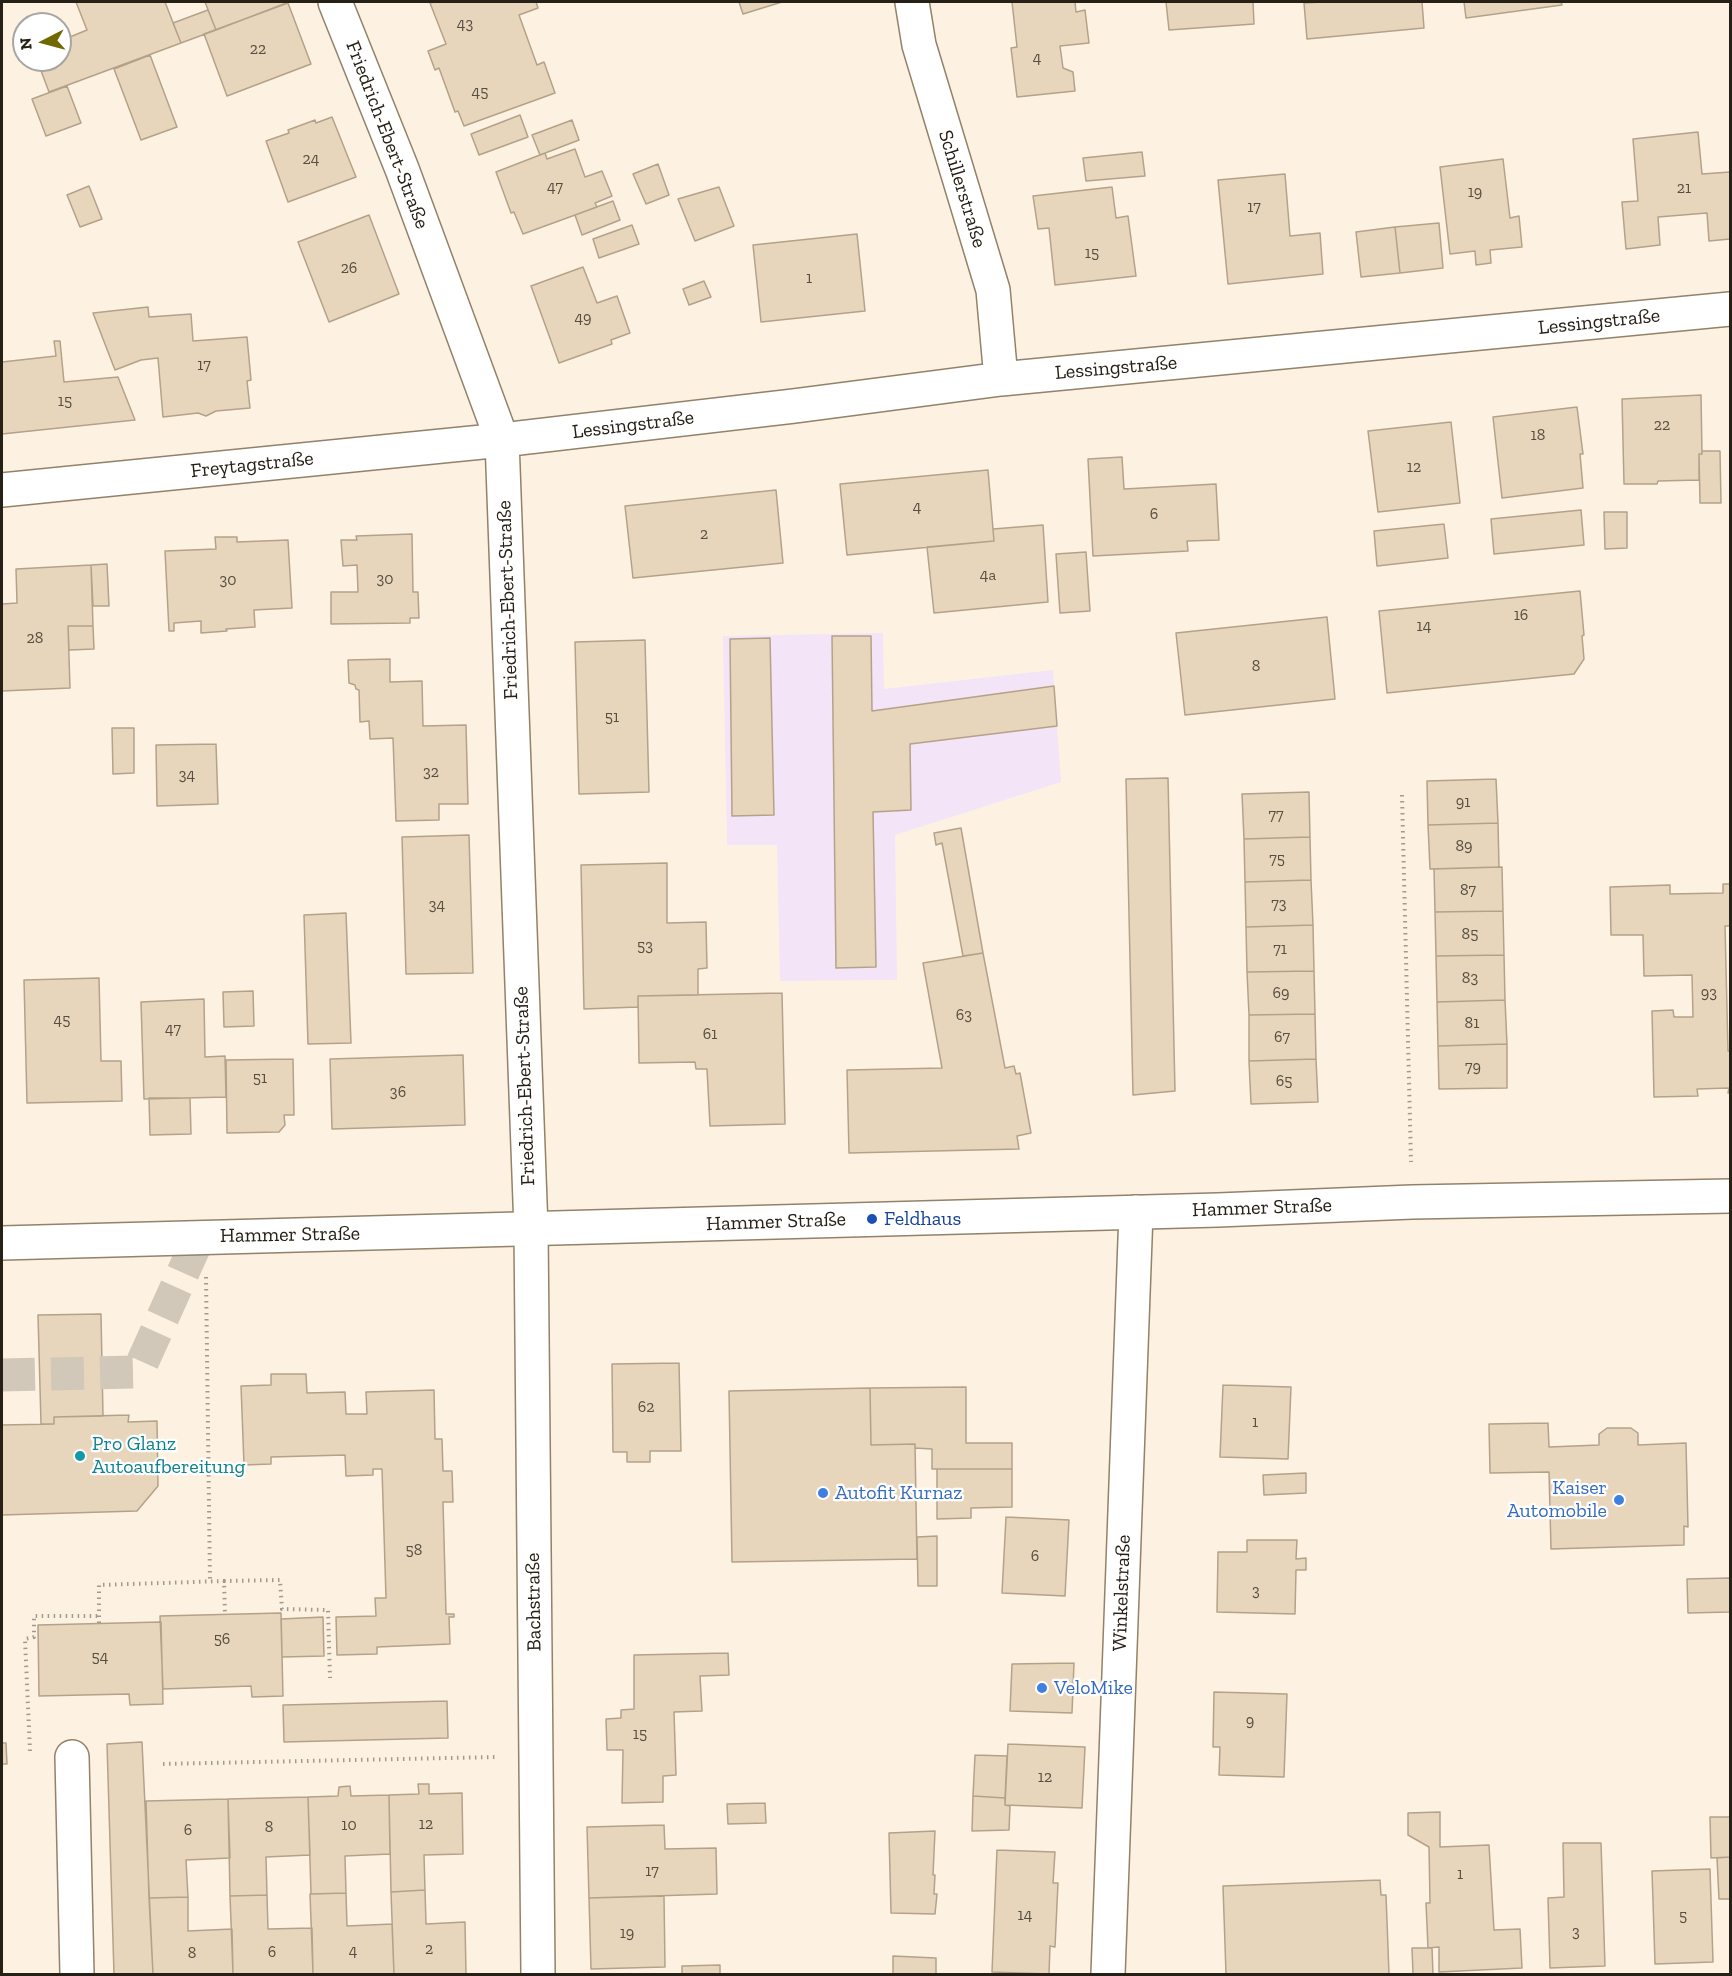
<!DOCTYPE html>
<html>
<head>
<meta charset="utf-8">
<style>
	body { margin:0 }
	#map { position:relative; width:1732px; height:1976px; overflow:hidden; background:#fdf2e2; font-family:"Zilla Slab",serif }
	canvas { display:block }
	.frame { position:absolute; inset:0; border:3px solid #262016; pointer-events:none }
	.north { position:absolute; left:12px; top:12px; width:60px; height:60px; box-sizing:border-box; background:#fff; border:2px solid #a8a6a2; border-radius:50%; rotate:264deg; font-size:16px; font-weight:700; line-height:24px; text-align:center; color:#262016 }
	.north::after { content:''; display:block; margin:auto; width:21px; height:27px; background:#706900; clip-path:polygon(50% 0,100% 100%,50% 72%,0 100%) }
</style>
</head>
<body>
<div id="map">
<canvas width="1732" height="1976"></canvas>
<div class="frame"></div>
<div class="north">N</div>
</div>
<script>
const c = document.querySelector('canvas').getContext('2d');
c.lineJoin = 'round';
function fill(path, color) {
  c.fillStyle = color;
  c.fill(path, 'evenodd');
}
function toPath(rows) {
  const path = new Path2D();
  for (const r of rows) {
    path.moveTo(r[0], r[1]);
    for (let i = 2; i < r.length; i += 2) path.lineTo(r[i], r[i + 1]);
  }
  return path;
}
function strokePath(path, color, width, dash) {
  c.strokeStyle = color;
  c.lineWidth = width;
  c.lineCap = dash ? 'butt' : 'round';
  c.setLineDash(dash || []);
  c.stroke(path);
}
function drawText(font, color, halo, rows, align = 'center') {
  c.font = font + ' "Zilla Slab",serif';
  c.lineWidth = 4.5;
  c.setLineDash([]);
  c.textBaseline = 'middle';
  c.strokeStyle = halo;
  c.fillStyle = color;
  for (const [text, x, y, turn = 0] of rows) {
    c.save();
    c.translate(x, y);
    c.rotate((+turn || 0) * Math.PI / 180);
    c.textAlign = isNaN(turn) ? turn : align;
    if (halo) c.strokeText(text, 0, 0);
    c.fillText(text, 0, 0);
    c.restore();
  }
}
fill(toPath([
	[883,633,884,689,1053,670,1061,782,895,835,897,980,780,981,777,845,727,845,723,636]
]), '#f3e4f7');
const building = toPath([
	[76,2,165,2,181,43,49,92,37,60,60,60,60,41,87,30,76,2],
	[205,2,289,2,216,30,205,2],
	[434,2,536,2,538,8,519,15,537,65,544,62,555,93,464,126,458,111,455,112,439,68,435,70,428,51,446,44,430,3,434,2],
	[739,2,782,2,743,14,739,2],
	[1012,2,1075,2,1076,12,1085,10,1089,43,1060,46,1063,68,1073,72,1075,91,1017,97,1011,48,1017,47,1012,2],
	[1166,2,1253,2,1254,24,1169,30,1166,2],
	[1322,2,1422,2,1424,28,1307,39,1304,3,1322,2],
	[1464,2,1561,2,1562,5,1466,18,1464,2],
	[288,3,311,64,227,96,204,34,288,3],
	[208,10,216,30,181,43,173,23,208,10],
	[150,55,177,127,141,140,114,69,150,55],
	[67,86,81,123,46,136,32,99,67,86],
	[520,115,528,137,479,155,471,134,520,115],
	[332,117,356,177,288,202,266,141,289,133,288,130,315,120,316,123,332,117],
	[572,120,579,140,540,155,532,135,572,120],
	[1698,132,1702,174,1730,172,1730,239,1709,241,1707,213,1658,217,1660,245,1626,249,1622,202,1638,201,1633,139,1698,132],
	[575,149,585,177,602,171,612,196,595,203,597,207,523,234,514,212,511,213,496,172,545,153,547,159,575,149],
	[1142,152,1145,176,1086,181,1083,158,1142,152],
	[1503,159,1510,218,1519,216,1522,247,1490,250,1491,263,1476,265,1475,251,1450,254,1440,167,1503,159],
	[658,164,669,195,646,204,633,174,658,164],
	[1285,174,1290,236,1320,233,1323,274,1228,284,1218,180,1285,174],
	[89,186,102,219,80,227,67,195,89,186],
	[719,187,734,226,695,241,678,199,719,187],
	[1112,187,1116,218,1128,216,1136,276,1055,285,1049,228,1038,229,1033,196,1112,187],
	[613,201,620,220,582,235,575,215,613,201],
	[369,215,399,294,329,322,298,242,369,215],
	[1439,223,1443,268,1400,273,1395,227,1439,223],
	[632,225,639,244,599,258,593,239,632,225],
	[1395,227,1400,273,1361,277,1356,232,1395,227],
	[857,234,865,311,761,322,753,245,857,234],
	[583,267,597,303,617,296,630,333,611,340,612,344,559,363,531,286,583,267],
	[704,281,711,297,689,305,683,289,704,281],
	[148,307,149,317,191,314,193,341,247,337,251,380,247,381,250,408,216,411,206,416,198,413,163,417,158,358,141,360,115,370,93,313,148,307],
	[54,341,60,341,64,382,118,377,135,420,2,434,2,362,56,356,54,341],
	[1701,395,1702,454,1699,454,1699,480,1658,481,1657,484,1624,484,1622,399,1701,395],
	[1577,407,1583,454,1580,454,1583,488,1502,498,1493,417,1577,407],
	[1451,422,1460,503,1378,512,1368,431,1451,422],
	[1702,451,1720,451,1721,503,1700,503,1699,454,1702,454,1702,451],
	[1122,457,1124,489,1216,484,1219,540,1187,541,1188,551,1093,556,1088,459,1122,457],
	[988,470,994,541,847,555,840,484,988,470],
	[776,490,783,563,633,578,625,506,776,490],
	[1581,510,1584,545,1494,554,1491,519,1581,510],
	[1604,512,1627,512,1627,548,1605,549,1604,512],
	[1444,524,1448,558,1377,566,1374,531,1444,524],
	[1043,525,1048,602,934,613,927,547,994,541,993,529,1043,525],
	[412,534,413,592,418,592,419,618,410,618,410,623,331,624,331,592,358,592,357,565,343,566,341,540,357,540,356,536,412,534],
	[215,537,237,537,237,542,288,540,292,608,254,610,255,627,226,629,227,631,201,633,201,621,174,623,174,631,169,631,165,551,216,549,215,537],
	[1086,552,1090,611,1060,613,1056,554,1086,552],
	[107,564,109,606,93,606,91,565,107,564],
	[91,565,93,626,68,626,70,688,2,691,2,604,17,603,16,569,91,565],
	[1580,591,1584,635,1582,636,1584,659,1574,674,1387,693,1379,611,1580,591],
	[1327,617,1335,699,1185,715,1176,633,1327,617],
	[68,626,93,626,94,649,69,650,68,626],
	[832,636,871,636,872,711,1054,686,1057,726,910,744,911,810,873,812,876,967,836,968,832,636],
	[770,638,774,815,732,816,730,639,770,638],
	[645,640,649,792,579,794,575,642,645,640],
	[390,659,390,682,422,681,423,726,466,725,468,804,439,804,439,820,396,821,393,738,370,739,369,721,360,722,359,690,356,689,355,685,349,683,348,660,390,659],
	[112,728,134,728,134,773,113,774,112,728],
	[216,744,218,804,157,806,156,745,216,744],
	[1168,778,1175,1091,1133,1095,1126,779,1168,778],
	[1496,779,1498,823,1428,825,1427,781,1496,779],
	[1309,792,1310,837,1244,839,1242,794,1309,792],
	[1498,823,1499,867,1430,869,1428,825,1498,823],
	[961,828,983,953,963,956,942,843,936,845,934,833,961,828],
	[469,835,473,973,406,974,402,837,469,835],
	[1310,837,1311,880,1245,882,1244,839,1310,837],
	[667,863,667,923,706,922,707,968,698,969,698,995,638,996,638,1007,584,1009,581,865,667,863],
	[1502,867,1503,911,1435,912,1434,869,1502,867],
	[1311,880,1313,925,1246,927,1245,882,1311,880],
	[1723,884,1730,884,1730,926,1725,926,1728,1051,1730,1051,1730,1093,1728,1093,1729,1088,1697,1089,1698,1096,1654,1097,1652,1011,1673,1010,1674,1017,1693,1017,1692,975,1644,976,1643,935,1611,935,1610,887,1670,885,1670,894,1723,893,1723,884],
	[1503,911,1504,955,1436,956,1435,912,1503,911],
	[346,913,351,1043,308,1044,304,915,346,913],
	[1313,925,1314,971,1247,972,1246,927,1313,925],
	[983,953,1005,1068,1014,1066,1016,1074,1020,1073,1031,1133,1017,1136,1019,1149,849,1153,847,1070,942,1068,923,963,983,953],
	[1504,955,1505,1000,1437,1002,1436,956,1504,955],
	[1314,971,1315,1014,1249,1015,1247,972,1314,971],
	[99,978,101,1061,121,1061,122,1101,27,1103,24,980,99,978],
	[253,991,254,1026,224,1027,223,992,253,991],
	[782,993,785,1124,710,1126,707,1069,696,1069,695,1062,639,1063,638,996,782,993],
	[204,999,205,1057,225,1056,226,1097,144,1099,141,1002,204,999],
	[1505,1000,1507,1044,1438,1046,1437,1002,1505,1000],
	[1315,1014,1316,1059,1249,1061,1249,1015,1315,1014],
	[1507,1044,1507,1088,1439,1089,1438,1046,1507,1044],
	[463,1055,465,1125,332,1129,330,1059,463,1055],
	[293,1059,294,1115,284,1115,285,1125,279,1132,227,1133,226,1060,293,1059],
	[1316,1059,1318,1102,1251,1104,1249,1061,1316,1059],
	[149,1098,190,1098,191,1134,150,1135,149,1098],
	[101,1314,103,1416,54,1417,54,1424,41,1424,38,1315,101,1314],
	[679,1363,681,1451,650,1451,650,1462,627,1462,627,1452,613,1452,612,1364,679,1363],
	[271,1374,306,1374,307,1393,345,1392,346,1414,367,1414,366,1392,434,1390,435,1439,442,1439,443,1471,452,1471,453,1502,443,1502,446,1614,454,1614,454,1617,449,1617,450,1644,377,1647,377,1654,337,1655,336,1617,376,1616,375,1598,386,1598,382,1469,373,1469,373,1475,346,1476,345,1455,271,1457,271,1464,244,1465,241,1386,271,1385,271,1374],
	[1223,1385,1291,1387,1288,1459,1220,1457,1223,1385],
	[966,1387,966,1443,1012,1443,1012,1469,932,1469,932,1449,915,1448,915,1444,871,1445,870,1388,966,1387],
	[870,1388,871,1445,915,1444,917,1559,732,1562,729,1391,870,1388],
	[129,1415,128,1422,157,1421,158,1486,137,1511,2,1515,2,1425,54,1424,54,1417,129,1415],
	[1548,1423,1549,1447,1599,1445,1599,1434,1607,1428,1631,1428,1638,1433,1638,1445,1686,1443,1688,1527,1684,1526,1684,1545,1551,1549,1549,1472,1490,1473,1489,1424,1548,1423],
	[937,1469,1012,1469,1012,1507,971,1508,971,1518,937,1519,937,1469],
	[1306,1473,1306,1493,1264,1495,1263,1475,1306,1473],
	[1006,1517,1069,1520,1065,1596,1002,1593,1006,1517],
	[937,1536,937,1586,918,1586,917,1537,937,1536],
	[1247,1540,1297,1540,1296,1559,1306,1558,1306,1570,1296,1570,1295,1614,1217,1612,1218,1552,1247,1552,1247,1540],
	[1730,1578,1730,1612,1688,1613,1687,1579,1730,1578],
	[281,1613,283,1696,252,1697,251,1686,163,1689,160,1616,281,1613],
	[323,1617,324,1656,282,1657,281,1619,323,1617],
	[161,1622,163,1704,130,1705,129,1694,39,1696,38,1625,161,1622],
	[728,1653,729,1675,700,1676,702,1711,674,1712,676,1775,663,1776,663,1802,622,1803,623,1750,607,1750,606,1719,621,1718,621,1710,634,1709,634,1655,728,1653],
	[1074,1663,1072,1713,1010,1711,1012,1664,1074,1663],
	[1214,1692,1287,1694,1284,1777,1219,1775,1220,1747,1213,1747,1214,1692],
	[447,1701,448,1738,284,1742,283,1705,447,1701],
	[142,1742,153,1974,114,1974,107,1744,142,1742],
	[2,1743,6,1743,7,1764,2,1764,2,1743],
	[1008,1744,1085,1747,1082,1808,1005,1805,1008,1744],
	[975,1755,1007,1756,1005,1798,973,1796,975,1755],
	[418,1784,429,1784,429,1794,462,1793,463,1854,424,1855,425,1890,391,1892,389,1795,419,1794,418,1784],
	[350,1786,351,1796,389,1795,390,1854,345,1856,346,1893,311,1894,308,1797,338,1796,339,1787,350,1786],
	[973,1796,1005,1798,1005,1805,1010,1806,1009,1830,972,1831,973,1796],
	[308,1797,310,1855,266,1857,267,1895,230,1896,228,1799,308,1797],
	[228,1799,230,1858,186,1860,188,1897,149,1898,146,1801,228,1799],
	[765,1803,766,1823,728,1824,727,1804,765,1803],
	[1440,1812,1440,1847,1489,1845,1494,1930,1520,1929,1522,1968,1439,1972,1439,1947,1428,1948,1426,1903,1430,1903,1429,1847,1408,1835,1408,1813,1440,1812],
	[1710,1817,1730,1817,1730,1857,1711,1858,1710,1817],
	[664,1825,665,1849,716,1848,717,1894,589,1898,587,1827,664,1825],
	[935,1831,933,1875,935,1875,934,1894,937,1894,935,1914,891,1913,889,1833,935,1831],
	[1563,1843,1601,1843,1605,1966,1550,1968,1548,1898,1564,1897,1563,1843],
	[997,1850,1055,1852,1053,1883,1058,1883,1055,1947,1050,1946,1049,1974,992,1972,997,1850],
	[1730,1857,1730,1899,1719,1899,1717,1858,1730,1857],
	[1710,1869,1713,1962,1655,1964,1652,1871,1710,1869],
	[1380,1880,1381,1895,1386,1895,1389,1974,1226,1974,1223,1886,1380,1880],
	[425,1890,426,1924,465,1922,466,1974,394,1974,391,1892,425,1890],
	[346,1893,347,1926,392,1924,394,1974,313,1974,310,1894,346,1893],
	[267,1895,268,1929,312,1928,313,1974,233,1974,230,1896,267,1895],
	[664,1896,665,1967,591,1969,589,1898,664,1896],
	[188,1897,188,1931,232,1929,233,1974,153,1974,149,1898,188,1897],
	[1412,1948,1432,1948,1433,1974,1413,1974,1412,1948],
	[893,1956,936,1958,936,1974,893,1974,893,1956],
	[720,1965,720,1974,682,1974,682,1966,720,1965]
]);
fill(building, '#e8d6bc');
strokePath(building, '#b3a289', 1.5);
strokePath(toPath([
	[2,1375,138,1372,199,1237]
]), '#d2c8b9', 33, [33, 16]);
const minor = toPath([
	[335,2,402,169,502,440,531,1229,538,1974],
	[912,2,919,45,993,290,1001,379],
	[2,490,502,440,794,406,1001,379,1730,309],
	[72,1757,77,1974],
	[1108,1974,1136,1212]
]);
const major = toPath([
	[2,1243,1218,1210,1412,1202,1730,1196]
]);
strokePath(minor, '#928269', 36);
strokePath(major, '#928269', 36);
strokePath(toPath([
	[1402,795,1411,1162],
	[206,1277,210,1582],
	[224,1581,280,1580,282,1609,328,1610,330,1678],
	[99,1623,99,1585,224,1581,225,1614],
	[30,1751,25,1639,34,1637,34,1616,99,1616],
	[163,1764,496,1757]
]), '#a39a8c', 4, [1.5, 4.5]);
strokePath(minor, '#fff', 33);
strokePath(major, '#fff', 33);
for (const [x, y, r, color] of [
	[872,1219,6,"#1a4fb4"],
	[80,1456,6,"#0f9aa8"],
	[823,1493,6,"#3f7fe0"],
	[1619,1500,6,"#3f7fe0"],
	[1042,1688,6,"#3f7fe0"]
]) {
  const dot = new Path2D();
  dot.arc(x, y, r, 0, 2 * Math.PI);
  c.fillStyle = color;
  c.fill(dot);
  strokePath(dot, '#fff', 2);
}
drawText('16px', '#564e40', null, [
	["43",465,24],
	["22",258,49],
	["4",1037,58],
	["45",480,92],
	["24",311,159],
	["47",555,187],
	["21",1684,188],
	["19",1475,192],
	["17",1254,207],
	["15",1092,253],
	["26",349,268],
	["1",809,278],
	["49",583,318],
	["17",204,365],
	["15",65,401],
	["22",1662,425],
	["18",1538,435],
	["12",1414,467],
	["4",917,507],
	["6",1154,514],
	["2",704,534],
	["4a",988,575],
	["30",385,579],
	["30",228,580],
	["16",1521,615],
	["14",1424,626],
	["28",35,638],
	["8",1256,666],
	["51",612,717],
	["32",431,772],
	["34",187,775],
	["91",1463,802],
	["77",1276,815],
	["89",1464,846],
	["75",1277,859],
	["87",1468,890],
	["73",1279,904],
	["34",437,905],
	["85",1470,934],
	["53",645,946],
	["71",1280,949],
	["83",1470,978],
	["69",1281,993],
	["93",1709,993],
	["63",964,1015],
	["45",62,1020],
	["81",1472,1023],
	["47",173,1029],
	["61",710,1034],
	["67",1282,1037],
	["79",1473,1067],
	["51",260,1078],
	["65",1284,1081],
	["36",398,1092],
	["62",646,1407],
	["1",1255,1422],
	["58",414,1550],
	["6",1035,1556],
	["3",1256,1591],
	["56",222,1639],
	["54",100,1657],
	["9",1250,1721],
	["15",640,1734],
	["12",1045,1777],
	["12",426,1824],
	["10",349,1825],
	["8",269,1827],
	["6",188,1830],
	["17",652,1871],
	["1",1460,1874],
	["14",1025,1915],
	["5",1683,1916],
	["3",1576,1932],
	["19",627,1933],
	["2",429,1949],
	["4",353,1951],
	["6",272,1952],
	["8",192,1953]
]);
drawText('20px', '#262016', '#fff', [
	["Friedrich-Ebert-Straße",387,135,69],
	["Schillerstraße",962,189,73],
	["Lessingstraße",1599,322,-6],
	["Lessingstraße",1116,368,-5],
	["Lessingstraße",633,425,-7],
	["Freytagstraße",252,465,-6],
	["Friedrich-Ebert-Straße",508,600,-92],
	["Friedrich-Ebert-Straße",525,1086,-92],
	["Hammer Straße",1262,1208,-2],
	["Hammer Straße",776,1222,-2],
	["Hammer Straße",290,1235,-1],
	["Winkelstraße",1122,1593,-88],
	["Bachstraße",534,1602,-91]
]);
drawText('20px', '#164399', '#fff', [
	["Feldhaus",884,1219]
], 'left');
drawText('20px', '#0d838f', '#fff', [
	["Pro Glanz",92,1444],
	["Autoaufbereitung",92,1467]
], 'left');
drawText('20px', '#366cbe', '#fff', [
	["Kaiser",1607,1488,"right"],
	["Automobile",1607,1511,"right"],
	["Autofit Kurnaz",835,1493],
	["VeloMike",1054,1688]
], 'left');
</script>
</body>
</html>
